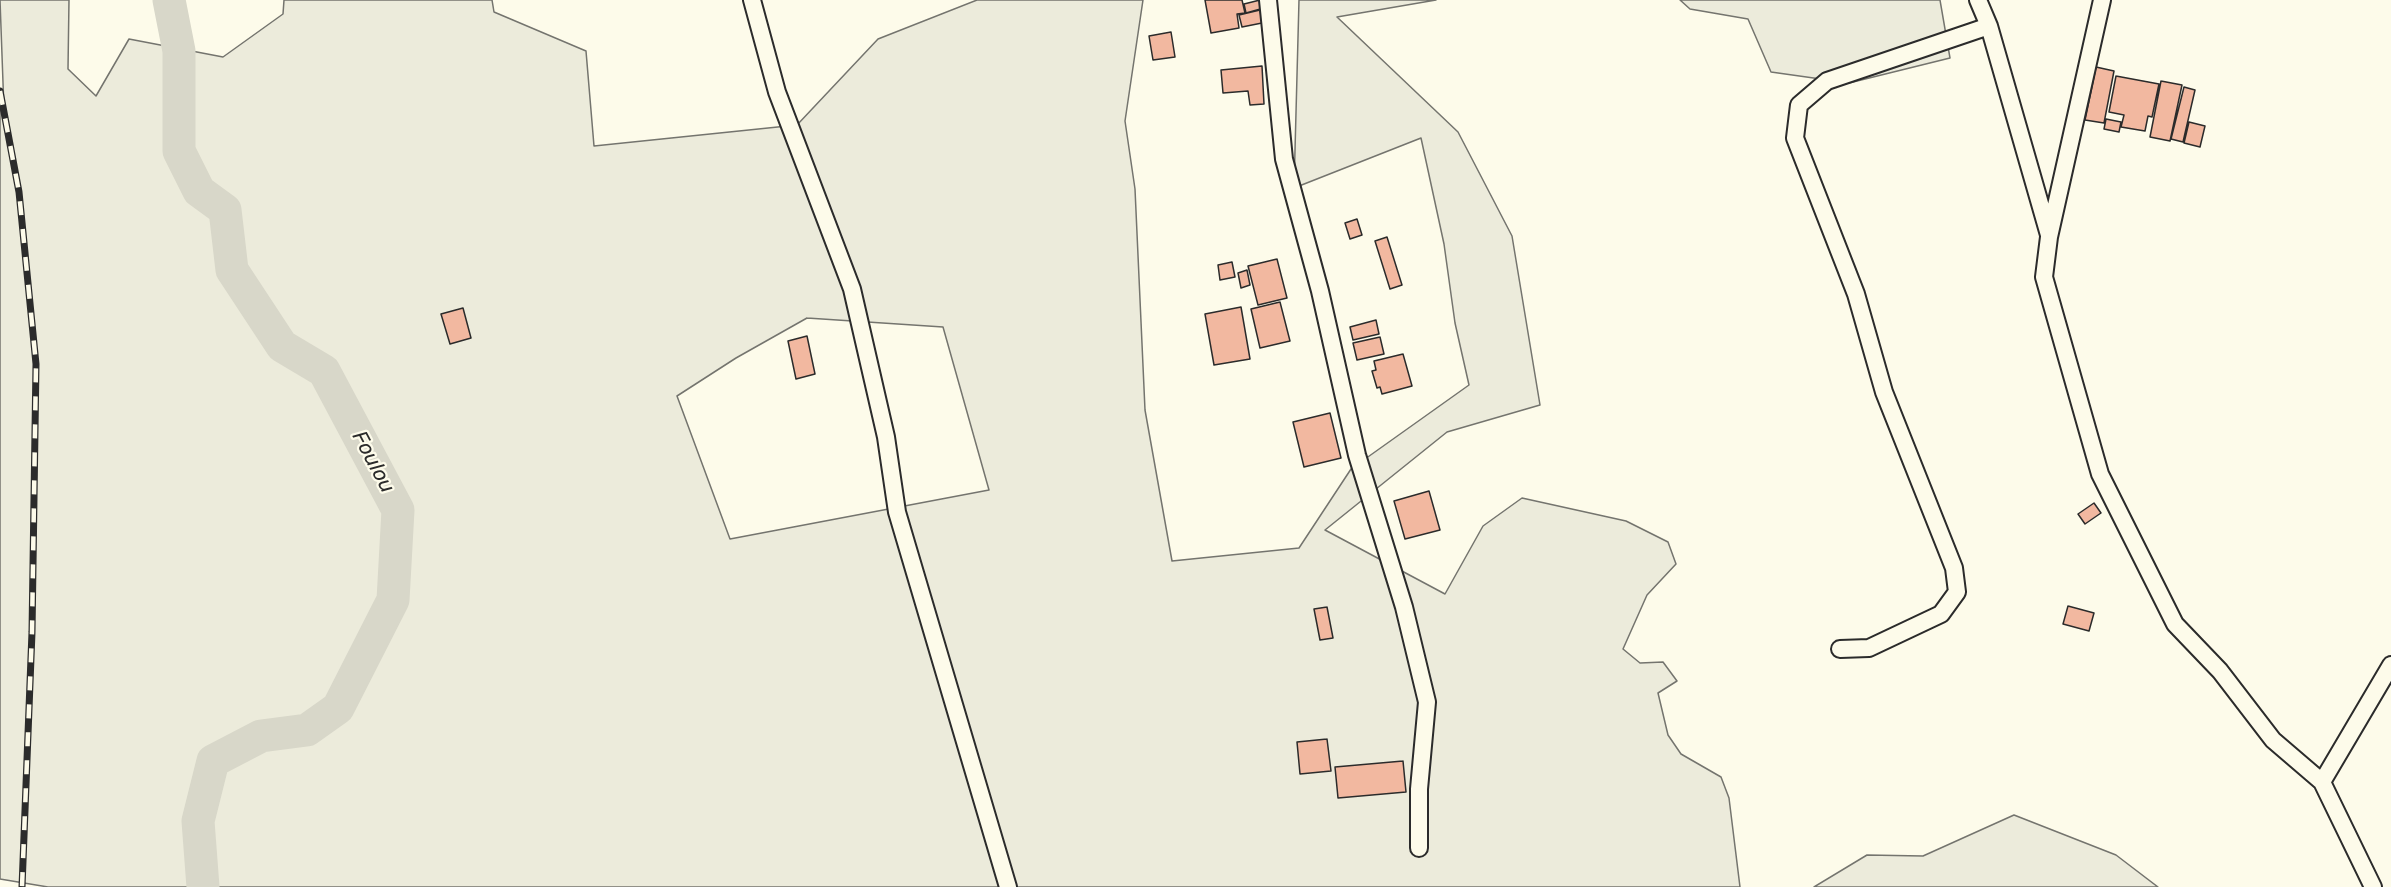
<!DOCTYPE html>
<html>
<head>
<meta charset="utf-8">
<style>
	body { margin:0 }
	canvas { display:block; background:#fdfbea }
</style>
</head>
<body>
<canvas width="2391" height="887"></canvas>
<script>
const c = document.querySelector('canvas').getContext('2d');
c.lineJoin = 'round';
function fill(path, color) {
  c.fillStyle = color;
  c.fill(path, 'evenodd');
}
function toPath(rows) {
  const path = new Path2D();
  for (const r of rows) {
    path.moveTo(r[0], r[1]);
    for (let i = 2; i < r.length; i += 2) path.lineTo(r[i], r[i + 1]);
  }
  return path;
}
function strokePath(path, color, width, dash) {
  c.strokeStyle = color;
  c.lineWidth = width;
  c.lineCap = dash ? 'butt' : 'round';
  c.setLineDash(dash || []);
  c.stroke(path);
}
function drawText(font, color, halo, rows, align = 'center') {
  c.font = font + ' Rubik,sans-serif';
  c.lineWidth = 4.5;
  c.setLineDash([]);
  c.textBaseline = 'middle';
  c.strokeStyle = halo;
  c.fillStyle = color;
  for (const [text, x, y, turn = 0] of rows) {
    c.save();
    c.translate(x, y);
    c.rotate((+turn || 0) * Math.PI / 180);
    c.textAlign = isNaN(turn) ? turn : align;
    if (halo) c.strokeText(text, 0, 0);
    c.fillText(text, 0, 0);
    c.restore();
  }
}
const green = toPath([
	[0,0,69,0,68,69,96,96,129,39,223,57,283,14,284,0,492,0,494,12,586,51,594,146,797,125,878,39,977,0,1143,0,1125,121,1135,189,1145,410,1172,561,1299,548,1351,469,1469,385,1455,323,1444,244,1421,138,1294,188,1299,0,1436,0,1337,17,1458,132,1512,236,1540,405,1447,432,1325,530,1445,594,1483,526,1522,498,1626,521,1668,542,1676,564,1647,595,1623,649,1640,663,1663,662,1677,681,1658,693,1668,735,1681,754,1721,777,1729,798,1740,887,48,887,0,879,0,111,4,110,0,0],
	[807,318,943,327,989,490,730,539,677,396,736,358,807,318],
	[1680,0,1940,0,1950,58,1849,83,1771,72,1748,19,1690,9,1680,0],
	[2014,815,2116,855,2158,887,1814,887,1867,855,1923,856,2014,815]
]);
fill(green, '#ecebdb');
strokePath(green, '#74746e', 1.5);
strokePath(toPath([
	[169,0,179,51,179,151,199,191,225,210,232,270,282,346,324,371,398,510,393,600,338,708,307,730,261,736,213,761,198,821,203,887]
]), '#d8d7c9', 33);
const building = toPath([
	[1205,0,1242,0,1245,13,1237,14,1239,28,1211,33,1205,0],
	[1260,0,1264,8,1246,13,1244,4,1260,0],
	[1260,10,1262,23,1242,27,1239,15,1260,10],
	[1171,32,1175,57,1153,60,1149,36,1171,32],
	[1262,66,1264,104,1250,105,1248,91,1223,93,1221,70,1262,66],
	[2096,67,2114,71,2104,123,2085,120,2096,67],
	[2116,76,2159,84,2152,117,2148,116,2145,131,2121,127,2124,115,2109,112,2116,76],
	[2161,81,2182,85,2170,141,2150,137,2161,81],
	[2184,87,2195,90,2183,142,2171,139,2184,87],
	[2106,119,2121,122,2119,132,2104,129,2106,119],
	[2189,122,2205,126,2200,147,2184,143,2189,122],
	[1357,219,1362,235,1350,239,1345,223,1357,219],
	[1387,237,1402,285,1390,289,1375,241,1387,237],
	[1277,259,1287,298,1258,305,1248,266,1277,259],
	[1232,262,1235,277,1220,280,1218,265,1232,262],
	[1247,270,1250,285,1241,288,1238,273,1247,270],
	[1280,302,1290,341,1260,348,1251,309,1280,302],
	[1241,307,1250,359,1214,365,1205,314,1241,307],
	[463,308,471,338,450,344,441,314,463,308],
	[1376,320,1379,334,1353,340,1350,327,1376,320],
	[807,336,815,374,796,379,788,341,807,336],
	[1380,337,1384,354,1357,360,1353,343,1380,337],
	[1403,354,1412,386,1382,394,1380,387,1377,388,1372,371,1376,370,1374,361,1403,354],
	[1330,413,1341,458,1304,467,1293,422,1330,413],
	[1429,491,1440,530,1405,539,1394,501,1429,491],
	[2094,503,2101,513,2085,524,2078,514,2094,503],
	[2068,606,2094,613,2089,631,2063,624,2068,606],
	[1327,607,1333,638,1320,640,1314,609,1327,607],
	[1327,739,1331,771,1300,774,1297,742,1327,739],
	[1403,761,1406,792,1338,798,1335,767,1403,761]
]);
fill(building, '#f2b8a0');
strokePath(building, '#2b2b2b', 1.5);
const minor = toPath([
	[752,0,777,92,852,289,886,437,897,512,1008,887],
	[1268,0,1284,159,1320,291,1357,455,1404,607,1427,702,1419,789,1419,848],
	[1978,0,1989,26,2049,235],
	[2102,0,2049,237,2044,277,2100,474,2175,624,2220,671,2273,740,2322,782,2373,887],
	[1840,649,1869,648,1941,614,1957,592,1954,568,1884,392,1856,294,1795,138,1799,105,1827,81,1989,26],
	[2322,782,2391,665]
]);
strokePath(minor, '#2b2b2b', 20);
strokePath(minor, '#fdfbea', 16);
const rail = toPath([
	[0,91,19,192,36,364,32,632,22,887]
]);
strokePath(rail, '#2b2b2b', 7);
strokePath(rail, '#fdfbea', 4.5, [14]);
drawText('italic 21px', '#2b2b2b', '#fdfbea', [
	["Foulou",373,462,62]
]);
</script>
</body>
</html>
